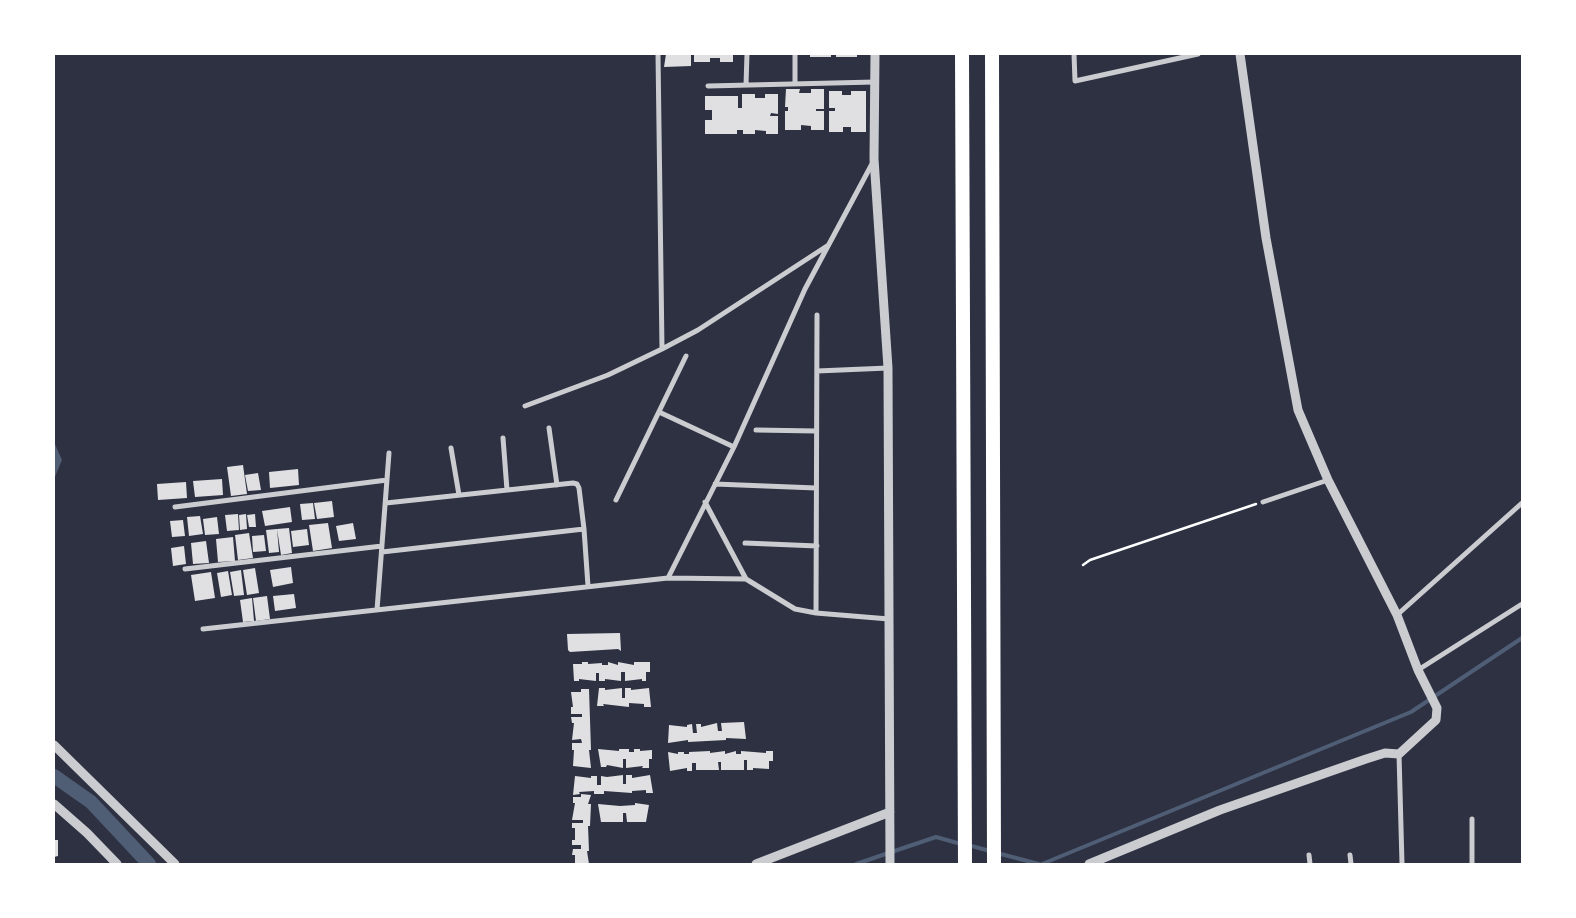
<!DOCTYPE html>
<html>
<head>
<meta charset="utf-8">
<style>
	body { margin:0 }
	#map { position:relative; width:1576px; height:918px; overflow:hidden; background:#2d3142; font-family:"Golos Text",sans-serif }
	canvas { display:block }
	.frame { position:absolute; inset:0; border:55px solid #fff; pointer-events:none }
</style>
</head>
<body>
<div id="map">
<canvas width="1576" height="918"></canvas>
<div class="frame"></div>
</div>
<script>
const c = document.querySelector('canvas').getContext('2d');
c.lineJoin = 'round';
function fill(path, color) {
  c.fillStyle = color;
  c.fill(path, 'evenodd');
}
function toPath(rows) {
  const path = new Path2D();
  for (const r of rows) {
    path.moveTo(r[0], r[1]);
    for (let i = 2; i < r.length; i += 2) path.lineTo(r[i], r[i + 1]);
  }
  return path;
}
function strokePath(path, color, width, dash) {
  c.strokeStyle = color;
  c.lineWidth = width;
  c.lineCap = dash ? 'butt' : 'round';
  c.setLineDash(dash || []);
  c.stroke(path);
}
fill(toPath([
	[54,442,62,460,54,479]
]), '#4f5d75');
strokePath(toPath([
	[968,845,990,851],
	[997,853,1039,864],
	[856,864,936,837,961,844],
	[1042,864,1411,712,1522,638]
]), '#4f5d75', 4);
strokePath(toPath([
	[54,776,91,802,149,864]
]), '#4f5d75', 14);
fill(toPath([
	[666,54,691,54,691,66,664,67],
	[694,54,733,54,733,62,720,62,720,58,710,58,710,62,694,62],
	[810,54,831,54,831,57,810,57],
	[836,54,857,54,857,57,836,57],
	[786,89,800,89,799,93,811,93,811,89,824,89,824,109,816,109,816,111,824,111,824,130,811,130,811,126,801,125,801,130,785,130,785,111,788,111,788,107,785,107],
	[829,91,842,91,842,95,851,95,851,91,866,91,866,132,851,132,851,127,843,127,843,132,829,132,829,111,835,111,835,108,829,108],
	[742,94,755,94,755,98,765,98,765,94,778,94,778,114,771,113,770,116,778,116,778,134,766,134,766,131,755,130,755,134,743,134,743,130,737,130,737,134,705,134,705,120,712,120,712,110,705,110,705,96,738,96,738,108,742,108],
	[243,465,247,494,231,496,227,467],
	[298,469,299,485,270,488,269,472],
	[258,473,261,490,248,491,245,475],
	[222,479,223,495,195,497,193,481],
	[186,482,187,498,158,500,157,484],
	[332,501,334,517,317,519,314,503],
	[313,503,315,519,302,520,300,504],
	[290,507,292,522,265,526,262,511],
	[238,514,239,530,227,531,225,515],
	[246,514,247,529,240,530,239,515],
	[255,514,256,527,249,527,247,515],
	[200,516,203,534,189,536,187,517],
	[217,517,219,534,205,535,203,519],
	[183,520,185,536,172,537,170,521],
	[328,523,332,548,313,551,309,525],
	[353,523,356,539,339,541,336,526],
	[289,528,292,553,281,555,277,529],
	[277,529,279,552,269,553,266,530],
	[307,529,309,545,293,547,291,531],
	[249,533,253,558,238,560,235,535],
	[264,535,266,551,253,552,252,536],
	[233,537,235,561,218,562,216,539],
	[206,541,209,563,193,564,191,543],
	[184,546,186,564,173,566,171,548],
	[291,567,293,583,273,587,270,570],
	[255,568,259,593,247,595,243,570],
	[241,570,244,595,234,596,230,572],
	[228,571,232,595,221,597,217,573],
	[211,572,215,598,195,601,191,575],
	[294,594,296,608,275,611,273,596],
	[267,596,270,619,256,621,253,598],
	[252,598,254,621,243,622,240,600],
	[620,633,621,651,618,649,570,652,568,650,567,634],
	[582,662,588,662,588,664,602,663,602,665,608,665,608,662,618,665,618,662,634,665,634,662,650,662,650,672,646,672,646,681,642,681,642,679,625,681,625,672,621,672,621,681,605,679,605,681,599,681,599,673,596,673,596,681,579,679,579,681,574,681,573,664,582,664],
	[599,688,605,688,605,690,622,688,622,698,625,698,625,688,631,688,631,690,649,688,651,707,644,707,644,704,629,703,629,707,603,704,604,706,597,706],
	[581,689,589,689,591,750,589,750,591,768,573,766,574,750,572,750,572,743,582,743,581,739,572,740,574,723,572,723,571,717,582,717,582,714,571,714,571,707,573,707,571,692,581,692],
	[744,722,746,739,726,738,726,740,688,742,688,740,668,743,669,725,687,727,687,725,692,724,693,733,697,733,696,724,701,724,701,727,717,723,718,731,722,731,721,723],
	[598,749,619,751,619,749,629,749,629,752,634,752,634,749,640,749,640,751,652,750,652,759,649,759,649,768,642,768,643,766,626,768,626,759,623,759,623,768,607,765,606,767,601,767],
	[710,751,710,753,725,751,725,754,736,751,736,754,741,754,741,751,766,753,766,751,773,751,773,761,769,761,769,769,753,768,753,770,747,770,747,760,744,760,744,770,721,770,721,762,718,762,719,770,696,770,696,763,692,763,692,771,687,771,687,768,670,771,668,752,678,754,678,752,684,752,684,754,689,754,689,752],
	[623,775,623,784,626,784,626,775,632,775,632,778,650,775,653,793,646,793,646,790,632,791,632,793,604,791,604,794,594,794,594,791,579,792,580,794,573,795,575,776,591,778,591,776,597,776,597,785,601,785,601,776,607,777],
	[581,794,591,795,588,804,591,804,590,826,588,826,589,851,587,851,589,864,575,864,575,855,572,855,573,849,581,849,581,845,572,845,572,840,575,840,575,828,572,828,572,823,583,823,583,820,572,820,575,803,573,803,573,797,581,797],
	[635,803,649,805,646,822,627,822,626,813,623,813,623,822,601,822,598,804,620,806,635,805],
	[54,840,58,840,58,856,54,857]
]), '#e0e0e3');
strokePath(toPath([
	[1083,565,1090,560,1256,504]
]), '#fff', 2.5);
strokePath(toPath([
	[658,54,662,349],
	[1074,54,1075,81,1198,54],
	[795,84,795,54],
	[746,85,747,54],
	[708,86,875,82],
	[817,371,888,368],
	[525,406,608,375,662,349,698,330,827,246],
	[659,412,734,447],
	[549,428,557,485],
	[756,430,816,431],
	[503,438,507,490],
	[451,448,459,495],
	[715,484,816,488],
	[616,500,686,356],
	[705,502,746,579],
	[1263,502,1328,480],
	[386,503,573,483,577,484,579,488,584,529],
	[175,507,387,480],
	[745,543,817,546],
	[382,552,584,529,588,586],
	[185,569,382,546],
	[668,578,734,447,805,289,873,162],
	[377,610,389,453],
	[816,613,817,315],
	[1397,615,1522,503],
	[203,629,668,578,746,579,795,609,816,613,889,619],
	[1418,670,1522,604],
	[1399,754,1402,864],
	[1309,855,1310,864],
	[1350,855,1351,864],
	[1472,864,1472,819]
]), '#caccd0', 5);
strokePath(toPath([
	[875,54,874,159,888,368,890,864],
	[54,745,175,864],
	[54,804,87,833,117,864],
	[756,864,890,812],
	[1089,864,1220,810,1366,759,1385,753,1399,754,1436,720,1437,708,1418,670,1397,615,1328,480,1298,410,1266,238,1240,54]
]), '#caccd0', 9);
strokePath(toPath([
	[962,54,965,864],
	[992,54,994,864]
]), '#fff', 14);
</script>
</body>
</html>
